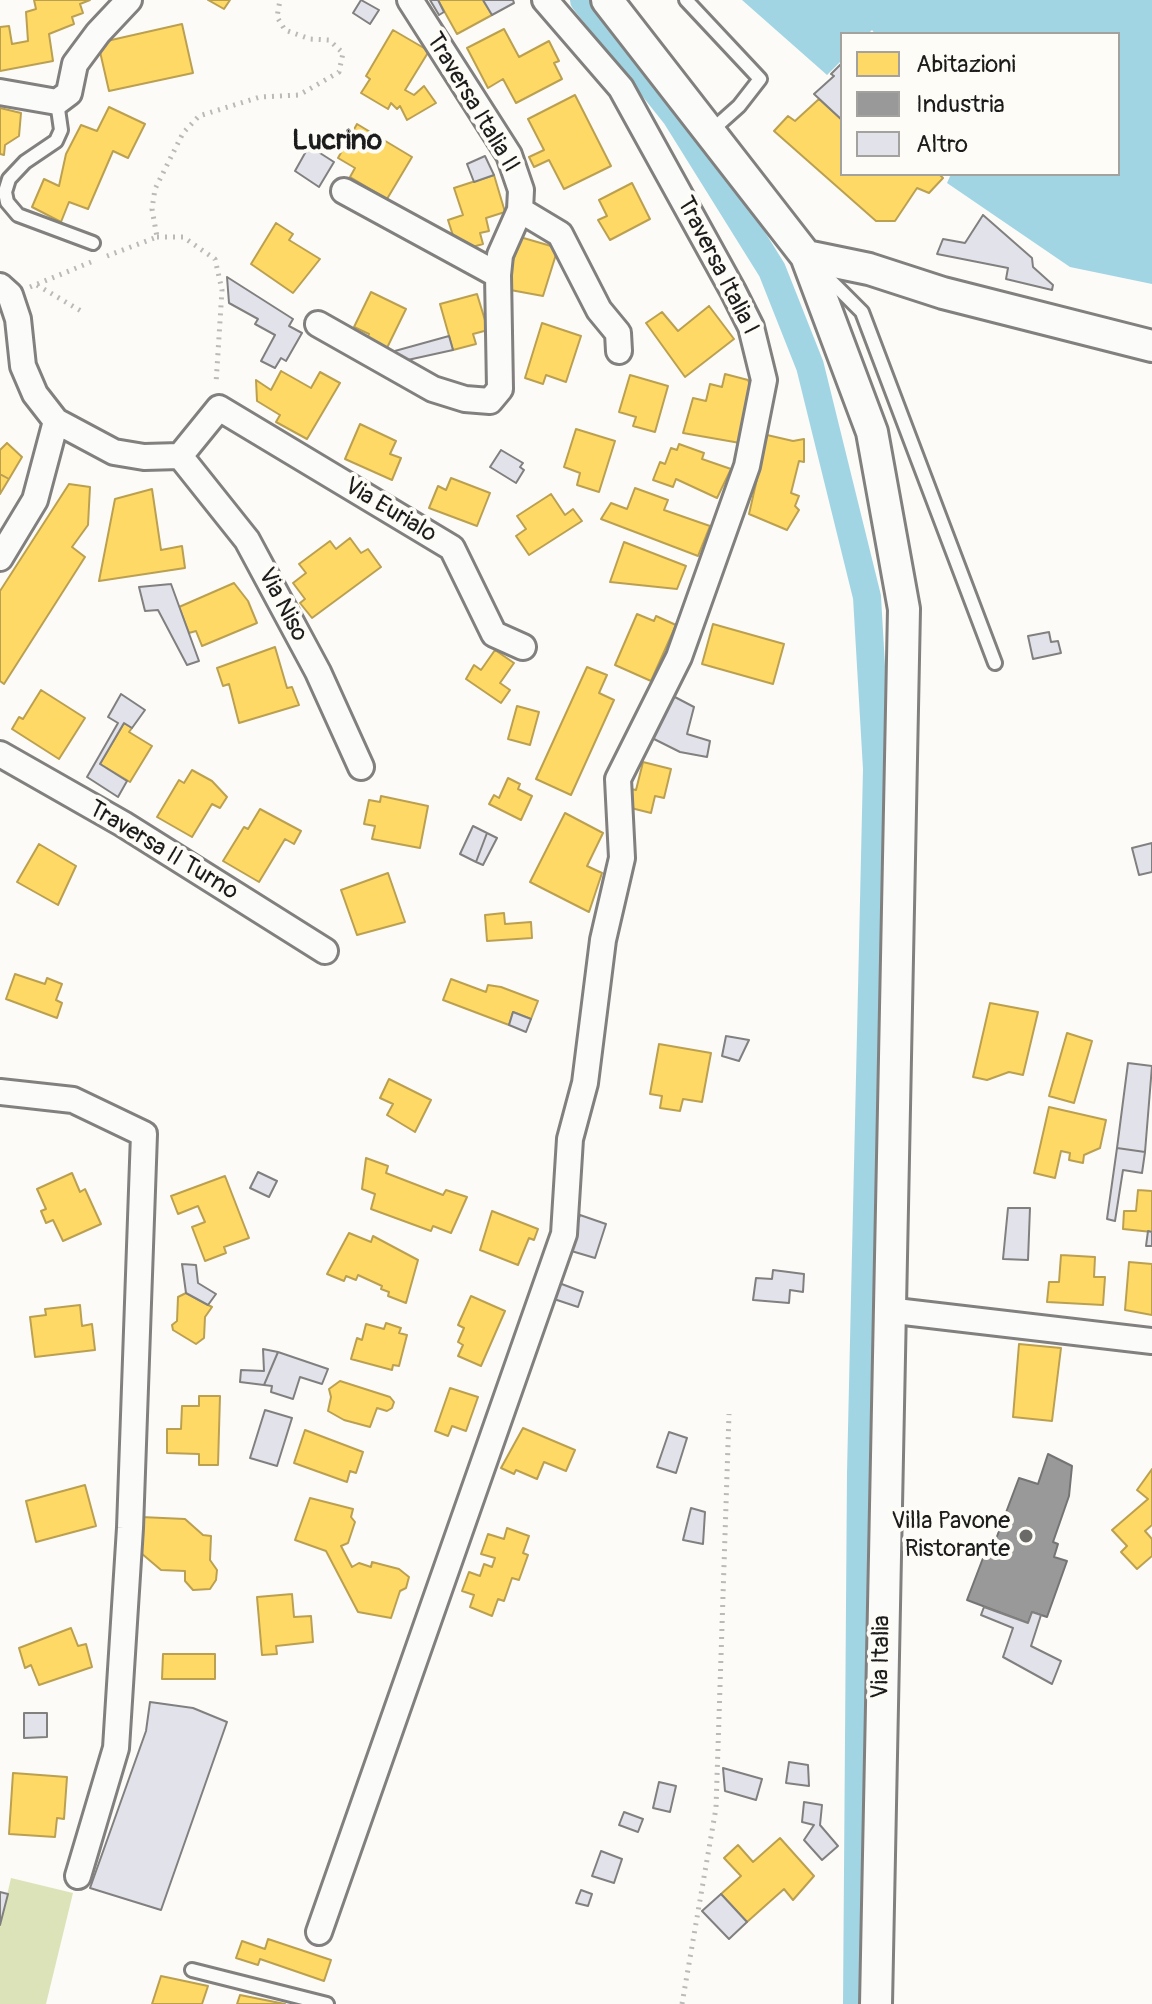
<!DOCTYPE html>
<html>
<head>
<meta charset="utf-8">
<style>
	body { margin:0 }
	#map { position:relative; width:1152px; height:2004px; overflow:hidden; background:#fcfbf8; font-family:Pangolin,sans-serif }
	canvas { display:block }
	.legend { position:absolute; left:840px; top:32px; width:280px; height:144px; box-sizing:border-box; background:#fdfcf7; border:2px solid #a3a29f; margin:0; padding:10px 14px; list-style:none; font-size:24px; color:#1c1c1c }
	.legend li { display:flex; align-items:center; gap:16px; height:40px }
	.legend b { width:40px; border:2px solid #a3a29f }
</style>
</head>
<body>
<div id="map">
<canvas width="1152" height="2004"></canvas>
<ul class="legend">
<li><b style="height:22px;background:#ffd966"></b>Abitazioni</li>
<li><b style="height:22px;background:#999"></b>Industria</li>
<li><b style="height:22px;background:#e2e2ea"></b>Altro</li>
</ul>
</div>
<script>
const c = document.querySelector('canvas').getContext('2d');
c.lineJoin = 'round';
function fill(path, color) {
  c.fillStyle = color;
  c.fill(path, 'evenodd');
}
function toPath(rows) {
  const path = new Path2D();
  for (const r of rows) {
    path.moveTo(r[0], r[1]);
    for (let i = 2; i < r.length; i += 2) path.lineTo(r[i], r[i + 1]);
  }
  return path;
}
function strokePath(path, color, width, dash) {
  c.strokeStyle = color;
  c.lineWidth = width;
  c.lineCap = dash ? 'butt' : 'round';
  c.setLineDash(dash || []);
  c.stroke(path);
}
function drawText(font, color, halo, rows, align = 'center') {
  c.font = font + ' Pangolin,sans-serif';
  c.lineWidth = 8;
  c.setLineDash([]);
  c.textBaseline = 'middle';
  c.strokeStyle = halo;
  c.fillStyle = color;
  for (const [text, x, y, turn = 0] of rows) {
    c.save();
    c.translate(x, y);
    c.rotate((+turn || 0) * Math.PI / 180);
    c.textAlign = isNaN(turn) ? turn : align;
    if (halo) c.strokeText(text, 0, 0);
    c.fillText(text, 0, 0);
    c.restore();
  }
}
fill(toPath([
	[11,1878,73,1893,46,2004,0,2004,0,1925]
]), '#dde3b8');
fill(toPath([
	[742,0,1152,0,1152,284,1070,267,947,183,951,174,1118,174,1118,34,875,34,872,30,868,34,842,34,842,60,827,75]
]), '#a1d5e3');
const homes = toPath([
	[34,0,90,0,80,4,83,13,72,17,74,24,49,34,53,61,0,71,0,27,9,26,12,44,28,41,26,12,36,9,34,0],
	[208,0,230,0,224,9,208,0],
	[438,0,483,0,492,15,457,34,438,0],
	[182,24,193,73,109,91,98,43,182,24],
	[504,29,519,57,549,41,559,61,554,63,562,79,516,103,503,79,488,88,467,48,504,29],
	[393,30,429,51,405,90,414,95,424,86,436,103,407,120,400,106,397,109,391,103,388,109,361,93,370,79,366,76,393,30],
	[575,95,611,166,564,189,549,160,534,167,529,157,544,150,528,119,575,95],
	[819,99,842,120,842,174,939,174,943,178,929,193,917,188,895,221,876,221,774,131,788,116,795,121,819,99],
	[109,107,145,124,128,158,113,151,88,209,69,202,61,222,32,207,44,179,59,186,66,154,81,125,97,131,109,107],
	[0,108,21,113,19,136,5,145,4,155,0,154,0,108],
	[357,124,412,157,387,199,350,177,355,168,338,158,357,124],
	[494,175,505,212,486,218,489,231,480,233,483,244,458,251,448,220,463,215,454,188,494,175],
	[632,183,650,219,610,240,598,220,607,216,599,200,632,183],
	[276,223,293,234,289,240,320,259,293,293,251,264,276,223],
	[520,237,558,248,543,296,505,289,520,237],
	[371,292,406,309,384,354,364,344,369,334,354,327,371,292],
	[477,294,488,330,473,334,476,344,453,350,440,304,477,294],
	[709,306,734,339,685,377,646,323,662,312,678,331,709,306],
	[542,323,581,336,566,382,546,375,543,384,525,378,542,323],
	[281,371,311,388,320,372,340,383,307,439,276,422,280,415,257,401,256,380,271,390,281,371],
	[725,374,748,380,752,390,740,443,683,433,693,398,706,401,710,384,722,387,725,374],
	[630,375,668,386,655,432,633,426,636,417,619,412,630,375],
	[360,424,396,441,390,454,401,458,392,480,345,459,360,424],
	[576,429,615,441,599,492,577,485,580,473,564,467,576,429],
	[767,435,793,441,804,439,804,462,799,461,791,493,799,496,795,506,799,510,787,530,749,514,767,435],
	[7,443,22,457,9,479,0,474,0,450,7,443],
	[679,444,704,453,702,459,731,469,717,498,676,479,673,487,653,480,660,462,665,464,671,448,677,450,679,444],
	[0,474,9,479,0,494,0,474],
	[451,478,490,493,477,526,429,508,438,486,446,490,451,478],
	[69,484,90,487,88,525,72,547,85,557,4,684,0,681,0,591,69,484],
	[635,488,668,500,664,510,710,526,698,556,601,519,611,503,627,509,635,488],
	[152,489,161,550,182,546,185,568,99,581,115,499,152,489],
	[551,494,565,515,573,509,582,521,529,555,516,536,526,529,517,516,551,494],
	[350,538,361,553,368,549,381,567,312,618,300,603,305,599,293,583,306,573,299,564,330,541,336,549,350,538],
	[624,542,686,566,677,589,610,582,624,542],
	[234,583,248,601,257,623,202,646,196,631,189,633,179,607,234,583],
	[637,614,654,621,656,616,676,625,651,681,615,665,637,614],
	[713,624,784,644,773,684,702,664,713,624],
	[275,647,287,688,292,687,299,705,239,723,229,684,223,686,217,668,275,647],
	[495,650,514,663,500,683,510,690,501,703,466,679,474,665,481,670,495,650],
	[587,667,607,675,599,693,614,700,571,795,536,779,587,667],
	[41,690,85,718,59,759,12,729,19,717,23,719,41,690],
	[517,706,539,712,530,745,508,739,517,706],
	[124,723,132,728,129,732,152,746,130,782,100,764,124,723],
	[643,762,671,769,664,798,655,796,651,813,627,807,631,789,636,790,643,762],
	[192,770,212,781,227,797,220,808,212,804,192,837,157,817,179,780,184,783,192,770],
	[508,778,520,784,518,789,532,796,521,820,489,804,494,795,499,798,508,778],
	[381,796,428,806,420,848,372,839,375,826,364,824,369,800,380,802,381,796],
	[260,809,301,831,294,844,285,839,259,882,223,861,244,827,248,829,260,809],
	[565,813,603,833,587,866,602,873,589,912,530,882,565,813],
	[39,844,76,866,58,905,17,882,39,844],
	[388,873,405,922,357,935,341,890,388,873],
	[504,913,505,924,531,922,532,938,487,941,485,915,504,913],
	[15,974,45,984,47,978,62,984,56,1000,62,1003,57,1018,6,999,15,974],
	[451,979,486,992,488,985,501,987,538,1001,531,1019,513,1012,509,1025,443,1000,451,979],
	[990,1003,1038,1012,1023,1075,1009,1072,987,1080,973,1077,990,1003],
	[1067,1033,1092,1041,1074,1103,1049,1096,1067,1033],
	[659,1044,711,1053,702,1102,683,1099,680,1111,660,1108,662,1096,650,1094,659,1044],
	[389,1079,431,1100,415,1132,387,1115,393,1104,380,1098,389,1079],
	[1049,1107,1106,1120,1100,1148,1084,1155,1083,1163,1069,1160,1070,1153,1061,1151,1055,1178,1034,1173,1049,1107],
	[366,1158,388,1166,386,1173,443,1195,446,1190,467,1197,451,1233,433,1226,431,1231,371,1209,375,1194,362,1189,366,1158],
	[72,1173,80,1192,85,1189,101,1224,63,1241,53,1220,46,1223,41,1211,46,1209,37,1189,72,1173],
	[225,1176,249,1238,224,1247,226,1253,205,1261,192,1227,205,1222,198,1206,178,1214,171,1196,225,1176],
	[1138,1190,1152,1191,1152,1232,1123,1229,1124,1211,1136,1211,1138,1190],
	[492,1211,538,1229,534,1240,529,1238,518,1265,480,1250,492,1211],
	[349,1233,371,1242,373,1236,418,1260,406,1303,388,1296,389,1292,381,1289,382,1286,358,1275,356,1280,346,1276,344,1281,327,1274,349,1233],
	[1061,1255,1095,1257,1094,1277,1105,1277,1103,1305,1047,1302,1049,1282,1059,1282,1061,1255],
	[1129,1262,1152,1264,1152,1315,1125,1310,1129,1262],
	[186,1293,212,1307,205,1317,204,1338,196,1344,173,1330,172,1325,177,1321,178,1297,186,1293],
	[471,1296,505,1311,481,1366,458,1356,463,1345,458,1342,464,1328,458,1325,471,1296],
	[80,1305,82,1326,92,1324,95,1350,35,1357,30,1317,46,1315,45,1309,80,1305],
	[386,1323,401,1328,399,1333,407,1335,399,1366,393,1365,392,1370,351,1359,357,1338,362,1340,366,1324,384,1329,386,1323],
	[1019,1344,1061,1348,1052,1421,1013,1417,1019,1344],
	[340,1381,390,1397,394,1402,392,1408,387,1411,377,1408,370,1427,344,1420,328,1411,331,1397,329,1389,340,1381],
	[450,1388,478,1397,466,1431,452,1426,448,1436,435,1431,450,1388],
	[199,1396,220,1396,218,1465,199,1465,199,1454,167,1453,167,1429,181,1429,182,1406,199,1406,199,1396],
	[523,1428,575,1450,566,1471,544,1462,537,1479,516,1470,514,1474,501,1468,523,1428],
	[305,1430,363,1452,356,1473,350,1471,347,1482,294,1463,305,1430],
	[1152,1469,1152,1525,1145,1531,1152,1539,1152,1556,1137,1569,1121,1552,1127,1546,1112,1530,1148,1499,1137,1490,1152,1469],
	[85,1485,96,1526,36,1542,26,1501,85,1485],
	[310,1498,353,1509,351,1517,355,1522,348,1543,341,1546,352,1567,359,1563,371,1567,372,1562,399,1569,409,1577,406,1588,400,1591,391,1618,358,1612,326,1551,295,1540,310,1498],
	[141,1517,185,1519,203,1535,211,1536,210,1560,217,1570,216,1580,210,1589,193,1590,185,1581,185,1571,161,1570,141,1553,141,1517],
	[507,1528,529,1536,523,1553,528,1555,519,1580,512,1578,504,1601,498,1599,492,1616,470,1607,474,1595,462,1591,469,1572,480,1576,484,1564,492,1567,495,1558,481,1554,488,1534,504,1539,507,1528],
	[292,1594,294,1617,311,1616,313,1642,276,1646,277,1654,262,1655,257,1597,292,1594],
	[71,1628,78,1646,86,1644,92,1667,39,1685,31,1665,25,1668,19,1648,71,1628],
	[163,1654,215,1654,215,1679,162,1679,163,1654],
	[13,1773,67,1777,64,1819,57,1818,55,1837,9,1834,13,1773],
	[780,1838,814,1876,793,1900,784,1889,747,1922,721,1894,741,1876,724,1858,738,1845,753,1862,780,1838],
	[268,1939,331,1960,324,1981,260,1959,258,1965,236,1958,242,1941,265,1949,268,1939],
	[161,1976,208,1986,202,2004,152,2004,161,1976],
	[240,1995,285,2004,237,2004,240,1995]
]);
fill(homes, '#ffd966');
strokePath(homes, '#bba050', 2);
const industry = toPath([
	[1048,1454,1072,1466,1069,1496,1053,1542,1058,1544,1054,1557,1067,1561,1047,1617,1032,1612,1028,1623,967,1600,988,1545,993,1547,1019,1478,1038,1484,1048,1454]
]);
fill(industry, '#999');
strokePath(industry, '#747474', 2);
strokePath(toPath([
	[584,0,676,116,772,270,810,366,867,597,877,769,861,1473,857,2004]
]), '#a1d5e3', 28);
const building = toPath([
	[361,0,379,10,370,24,353,13,361,0],
	[430,0,438,0,444,12,439,15,430,0],
	[483,0,513,0,514,3,492,15,483,0],
	[842,63,842,120,814,94,834,76,831,74,842,63],
	[309,146,334,162,319,187,295,171,309,146],
	[485,156,494,175,474,182,467,164,485,156],
	[983,215,1032,258,1033,267,1053,285,1052,290,1006,279,1008,268,937,254,943,239,965,243,983,215],
	[227,277,293,319,289,326,302,333,286,361,281,358,275,368,261,361,275,335,255,324,258,319,229,303,227,277],
	[449,336,453,350,403,361,384,354,449,336],
	[501,450,523,463,520,467,524,470,516,483,490,467,501,450],
	[171,584,199,661,187,665,158,610,145,611,139,587,171,584],
	[1049,632,1051,642,1058,641,1061,653,1033,659,1028,636,1049,632],
	[121,694,145,710,132,728,124,723,100,764,127,781,118,797,87,777,118,723,108,717,121,694],
	[671,695,694,707,687,734,710,741,707,757,680,752,650,737,671,695],
	[473,826,487,833,476,862,460,854,473,826],
	[487,833,497,838,483,865,476,862,487,833],
	[1152,843,1152,872,1139,875,1132,848,1152,843],
	[513,1012,531,1019,526,1032,509,1025,513,1012],
	[726,1036,749,1040,739,1061,722,1056,726,1036],
	[1128,1063,1152,1066,1145,1152,1117,1148,1128,1063],
	[1117,1148,1145,1152,1142,1173,1123,1170,1115,1221,1107,1219,1117,1148],
	[258,1172,277,1181,269,1197,250,1188,258,1172],
	[1008,1208,1030,1208,1028,1260,1003,1259,1008,1208],
	[580,1215,606,1224,595,1258,568,1250,580,1215],
	[1148,1231,1152,1232,1152,1246,1146,1246,1148,1231],
	[182,1264,196,1265,198,1283,216,1294,208,1305,186,1293,182,1264],
	[773,1270,804,1274,803,1292,790,1290,789,1303,753,1300,756,1278,772,1279,773,1270],
	[559,1283,583,1292,578,1307,554,1299,559,1283],
	[263,1349,278,1352,264,1385,240,1382,241,1370,264,1371,263,1349],
	[278,1352,328,1369,322,1384,300,1377,293,1399,271,1392,272,1386,264,1385,278,1352],
	[265,1410,292,1418,277,1466,250,1458,265,1410],
	[669,1432,687,1438,676,1473,657,1467,669,1432],
	[691,1508,705,1512,703,1544,683,1540,691,1508],
	[984,1607,1028,1623,1032,1612,1041,1615,1031,1646,1061,1661,1052,1684,1003,1657,1013,1628,981,1615,984,1607],
	[150,1702,193,1708,227,1722,161,1910,90,1888,146,1731,150,1702],
	[24,1713,47,1713,47,1737,24,1738,24,1713],
	[789,1762,808,1765,809,1786,786,1783,789,1762],
	[723,1768,762,1779,756,1800,725,1791,723,1768],
	[659,1782,676,1786,670,1812,653,1808,659,1782],
	[804,1802,822,1805,820,1825,838,1846,822,1860,804,1840,814,1825,802,1822,804,1802],
	[624,1812,643,1819,638,1832,619,1825,624,1812],
	[601,1851,622,1859,614,1883,592,1876,601,1851],
	[581,1890,592,1894,588,1906,576,1903,581,1890],
	[0,1892,8,1894,0,1925,0,1892],
	[721,1894,747,1922,729,1939,702,1911,721,1894]
]);
fill(building, '#e2e2ea');
strokePath(building, '#81807f', 2);
const service = toPath([
	[686,0,760,79,739,106,711,131],
	[57,102,61,130,56,141,25,162,9,179,5,192,7,202,18,215,93,243],
	[822,272,862,312,995,663],
	[192,1970,327,2004]
]);
const minor = toPath([
	[0,92,57,102,69,93,75,64,98,33,129,0],
	[344,191,498,275],
	[520,210,560,234,599,310,618,333,619,351],
	[0,286,10,295,18,319,23,366,35,394,56,421,114,452,144,457,180,456,219,408,452,548,494,634,523,647],
	[318,324,433,389,465,399,490,401,500,389,498,275,500,255,520,210,521,190,509,155,410,0],
	[180,456,247,540,318,672,361,767],
	[0,558,35,500,56,421],
	[0,754,123,824,325,951],
	[0,1092,73,1100,144,1134,130,1528,116,1748,78,1876],
	[887,1310,1152,1341],
	[319,1932,564,1234,570,1139,585,1083,603,940,622,858,618,779,679,657,747,466,764,380,751,327,733,291,621,88,545,0]
]);
const tertiary = toPath([
	[607,0,806,256,872,432,904,609,876,2004],
	[806,256,869,269,943,293,1152,346]
]);
strokePath(service, '#81807f', 18);
strokePath(minor, '#81807f', 30);
strokePath(tertiary, '#81807f', 36);
strokePath(toPath([
	[157,237,183,237,215,259,222,290,216,384],
	[107,256,157,237,152,209,155,189,183,133,199,116,260,97,299,95,339,72,343,53,329,40,310,39,285,30,277,17,280,0],
	[37,285,81,311],
	[30,287,91,262],
	[682,2004,716,1808,729,1414]
]), '#bbbab8', 5, [2, 6]);
strokePath(service, '#fbfbf9', 12);
strokePath(minor, '#fbfbf9', 24);
strokePath(tertiary, '#fbfbf9', 30);
for (const [x, y, r, color] of [
	[1026,1536,8,"#6a6a69"]
]) {
  const dot = new Path2D();
  dot.arc(x, y, r, 0, 2 * Math.PI);
  c.fillStyle = color;
  c.fill(dot);
  strokePath(dot, '#fdfcf7', 3);
}
drawText('24px', '#1c1c1c', '#fdfcf7', [
	["Traversa Italia II",472,103,59],
	["Traversa Italia I",717,266,63],
	["Via Eurialo",390,511,31],
	["Via Niso",282,605,62],
	["Traversa II Turno",163,851,31],
	["Via Italia",882,1657,-89]
]);
drawText('24px', '#1c1c1c', '#fdfcf7', [
	["Villa Pavone",1010,1522],
	["Ristorante",1010,1550]
], 'right');
drawText('bold 28px', '#1c1c1c', '#fdfcf7', [
	["Lucrino",337,142]
]);
</script>
</body>
</html>
